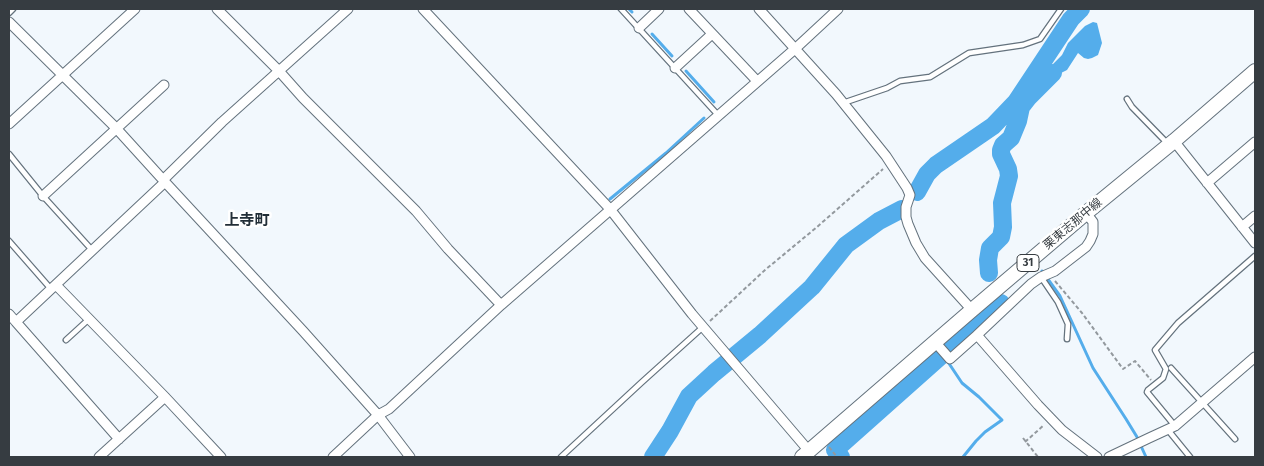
<!DOCTYPE html>
<html>
<head>
<meta charset="utf-8">
<style>
	body { margin:0 }
	#map { position:relative; width:1264px; height:466px; overflow:hidden; background:#f2f8fd; font-family:"Fira Sans",sans-serif }
	canvas { display:block }
	.frame { position:absolute; inset:0; border:10px solid #363c41; pointer-events:none }
</style>
</head>
<body>
<div id="map">
<canvas width="1264" height="466"></canvas>
<div class="frame"></div>
</div>
<script>
const c = document.querySelector('canvas').getContext('2d');
c.lineJoin = 'round';
function fill(path, color) {
  c.fillStyle = color;
  c.fill(path, 'evenodd');
}
function toPath(rows) {
  const path = new Path2D();
  for (const r of rows) {
    path.moveTo(r[0], r[1]);
    for (let i = 2; i < r.length; i += 2) path.lineTo(r[i], r[i + 1]);
  }
  return path;
}
function strokePath(path, color, width, dash) {
  c.strokeStyle = color;
  c.lineWidth = width;
  c.lineCap = dash ? 'butt' : 'round';
  c.setLineDash(dash || []);
  c.stroke(path);
}
function drawText(font, color, halo, rows, align = 'center') {
  c.font = font + ' "Fira Sans","Noto Sans JP",sans-serif';
  c.lineWidth = 5;
  c.setLineDash([]);
  c.textBaseline = 'middle';
  c.strokeStyle = halo;
  c.fillStyle = color;
  for (const [text, x, y, turn = 0] of rows) {
    c.save();
    c.translate(x, y);
    c.rotate((+turn || 0) * Math.PI / 180);
    c.textAlign = isNaN(turn) ? turn : align;
    if (halo) c.strokeText(text, 0, 0);
    c.fillText(text, 0, 0);
    c.restore();
  }
}
fill(toPath([
	[1093,22,1097,23,1102,43,1098,55,1092,58,1088,59,1084,58,1078,53,1067,70,1055,76,1050,68,1052,65,1062,55,1068,43,1085,26]
]), '#54adeb');
strokePath(toPath([
	[629,9,632,12],
	[652,34,672,56],
	[686,71,714,102],
	[610,199,666,153,704,118],
	[1042,271,1060,296,1093,368,1126,419,1137,437],
	[946,359,962,383,979,397,1002,420,985,432,976,441,963,457],
	[1141,446,1146,457]
]), '#54adeb', 3);
strokePath(toPath([
	[917,192,927,174,936,165,993,126,1016,102,1071,19,1081,9],
	[989,273,988,260,990,248,1001,237,1003,227,1002,203,1009,176,1008,169,1001,154,1001,150,1003,145,1011,138,1018,121,1021,107,1028,98,1053,73],
	[951,348,1002,305,1001,303],
	[653,457,670,431,689,396,714,373,760,335,812,287,846,245,879,221,902,209],
	[841,457,835,450,943,354]
]), '#54adeb', 18);
const service = toPath([
	[621,9,718,115],
	[9,13,13,9],
	[1127,99,1132,107,1168,144],
	[843,103,887,88,900,81,930,77,969,53,1023,45,1040,39,1061,9],
	[9,154,43,196,92,250],
	[9,241,51,289],
	[1041,277,1058,302,1068,324,1067,339],
	[66,340,89,319],
	[1171,368,1235,439],
	[1175,426,1147,392,1148,390,1163,378,1166,369,1155,350,1178,323,1255,256],
	[1168,430,1190,457],
	[561,457,642,382,703,327]
]);
const minor = toPath([
	[217,9,279,71,303,98,416,211,448,249,501,305],
	[423,9,610,209,692,314,809,451],
	[689,9,757,81],
	[759,9,836,94,886,156,907,188,910,195,906,207,906,217,908,224,916,243,925,258,972,310],
	[9,22,116,128,165,182,303,331,378,415,410,457],
	[639,28,659,9],
	[675,68,712,34],
	[9,124,135,9],
	[1174,141,1255,243],
	[163,180,222,122,348,9],
	[1207,183,1255,142],
	[43,196,164,85],
	[1242,227,1255,216],
	[56,285,165,397,221,457],
	[9,314,16,322,165,182],
	[16,322,119,439],
	[977,335,1031,284,1041,277,1055,271,1086,247,1090,241,1093,234,1093,222,1086,213],
	[935,342,950,359,977,335,1038,405,1062,430,1097,457],
	[99,457,165,397],
	[333,457,378,415,389,409,501,305,796,48,838,9],
	[1109,457,1149,438,1175,426,1255,357]
]);
const primary = toPath([
	[802,457,972,310,1086,213,1174,141,1255,71]
]);
strokePath(service, '#64727d', 7);
strokePath(minor, '#64727d', 11);
strokePath(primary, '#64727d', 16);
strokePath(toPath([
	[1055,281,1082,313,1123,369,1135,361,1151,380],
	[710,321,765,270,817,227,883,169],
	[1023,438,1038,457],
	[1025,442,1044,425],
	[829,447,837,457]
]), '#93999e', 2, [4, 2.5]);
strokePath(service, '#fff', 4.5);
strokePath(minor, '#fff', 9);
strokePath(primary, '#fff', 14);
for (const [x, y, w] of [
	[1028,263,22]
]) {
  const box = new Path2D();
  box.roundRect(x - w / 2, y - 8.5, w, 17, 4);
  c.fillStyle = '#fff';
  c.fill(box);
  strokePath(box, '#363c41', 1);
}
drawText('bold 11px', '#363c41', null, [
	["31",1028,263]
]);
drawText('12px', '#363c41', '#fff', [
	["栗東志那中線",1073,224,-40]
]);
drawText('bold 15px', '#222e37', '#fff', [
	["上寺町",247,221]
]);
</script>
</body>
</html>
